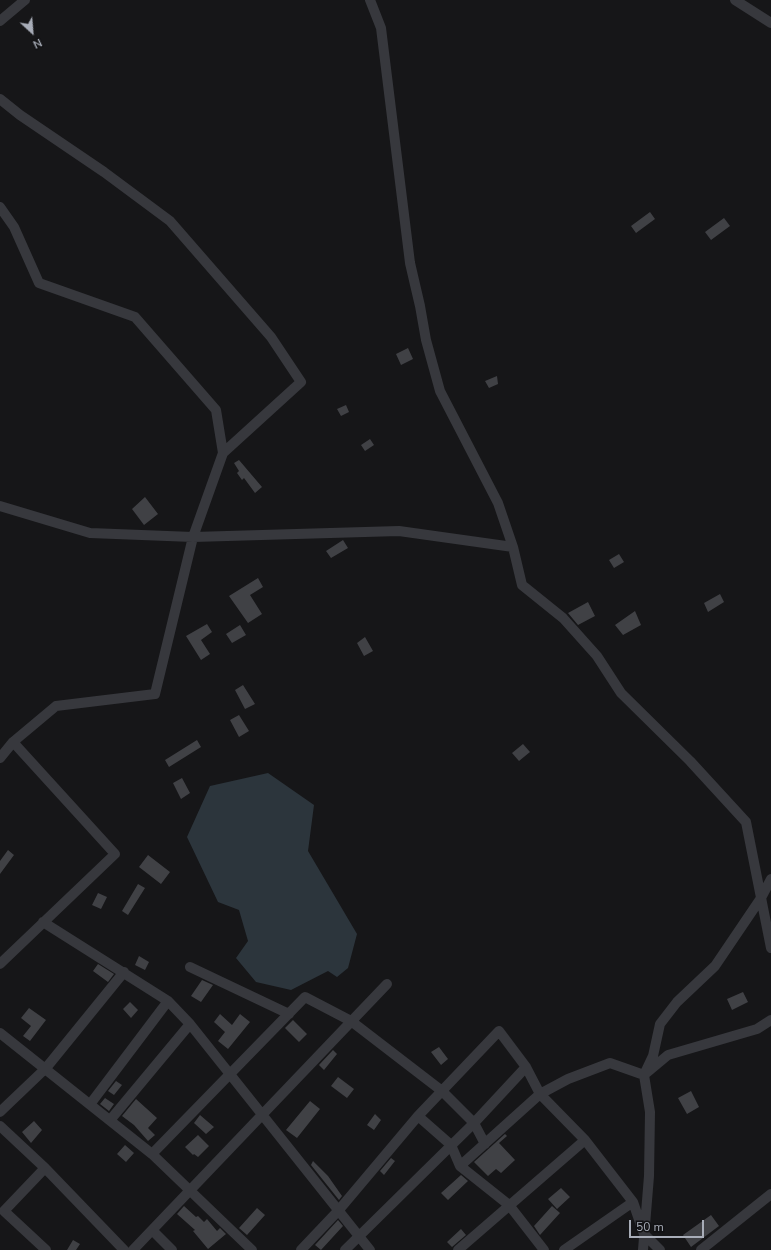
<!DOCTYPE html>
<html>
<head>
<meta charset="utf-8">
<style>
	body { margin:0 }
	#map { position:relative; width:771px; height:1250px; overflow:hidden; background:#161618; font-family:"Nunito Sans",sans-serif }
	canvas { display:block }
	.north { position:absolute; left:12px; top:12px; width:40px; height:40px; -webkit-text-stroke:3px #111113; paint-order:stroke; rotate:154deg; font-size:11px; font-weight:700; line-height:16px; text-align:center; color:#a8adb8 }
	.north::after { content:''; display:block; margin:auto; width:14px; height:18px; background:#a8adb8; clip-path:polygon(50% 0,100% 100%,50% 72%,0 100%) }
	.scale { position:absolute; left:629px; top:1220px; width:75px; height:18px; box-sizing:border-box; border:2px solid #a8adb8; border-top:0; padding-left:5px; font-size:12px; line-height:14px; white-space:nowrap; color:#a8adb8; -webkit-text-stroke:3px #111113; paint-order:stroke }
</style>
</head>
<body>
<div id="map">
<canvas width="771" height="1250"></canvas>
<div class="north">N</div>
<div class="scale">50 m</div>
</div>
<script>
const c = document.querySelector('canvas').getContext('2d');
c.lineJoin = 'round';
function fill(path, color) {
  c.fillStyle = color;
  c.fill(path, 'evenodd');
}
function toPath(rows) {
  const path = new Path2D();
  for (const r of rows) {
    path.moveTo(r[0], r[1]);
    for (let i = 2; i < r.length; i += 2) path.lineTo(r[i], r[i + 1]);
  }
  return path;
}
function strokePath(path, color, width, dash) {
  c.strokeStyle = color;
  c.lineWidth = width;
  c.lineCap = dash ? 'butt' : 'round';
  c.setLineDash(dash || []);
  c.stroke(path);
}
fill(toPath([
	[268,773,314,805,308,851,357,934,348,968,337,977,328,971,291,990,256,982,236,958,248,941,239,910,218,902,187,837,210,786]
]), '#2c353c');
fill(toPath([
	[650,212,655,219,636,233,631,226],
	[724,218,730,226,711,240,705,232],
	[408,348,413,359,401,365,396,354],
	[497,376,498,384,489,388,485,381],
	[346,405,349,412,341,416,337,409],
	[370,439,374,445,365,451,361,445],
	[239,460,262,487,255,493,244,478,242,480,237,473,239,471,234,463],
	[145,497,158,514,144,525,132,509],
	[343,540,348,548,331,558,326,551],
	[619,554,624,562,614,568,609,560],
	[258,578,263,587,250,595,262,614,248,623,229,596],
	[720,594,724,602,708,612,704,603],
	[588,602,595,616,578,625,568,613],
	[635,611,641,625,623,635,615,625],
	[207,624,212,632,201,640,210,654,201,660,186,636],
	[240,625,246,635,232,643,226,634],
	[365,637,373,651,364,656,357,643],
	[243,685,255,704,245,709,235,690],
	[239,715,249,731,239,737,230,720],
	[197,740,201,747,169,767,165,760],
	[523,744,530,752,519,761,512,753],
	[182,778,190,793,181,799,173,783],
	[8,850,14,855,0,874,0,861],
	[148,855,170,872,161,884,139,867],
	[138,884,145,888,128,915,122,911],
	[98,893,107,897,101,909,92,905],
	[139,956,149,962,145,970,135,965],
	[98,964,114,974,108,982,93,971],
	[202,980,213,985,201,1002,191,996],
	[743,992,748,1002,732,1010,727,999],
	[130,1002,138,1010,131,1018,123,1009],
	[29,1008,46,1020,30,1041,23,1036,31,1026,21,1018],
	[220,1014,232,1025,240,1014,250,1022,228,1049,218,1041,225,1032,214,1022],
	[293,1020,307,1034,299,1042,285,1028],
	[439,1047,448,1059,441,1065,431,1052],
	[333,1050,337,1054,324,1070,319,1065],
	[338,1077,354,1089,347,1098,331,1086],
	[116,1081,122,1085,114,1095,108,1091],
	[691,1091,699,1107,687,1114,678,1098],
	[105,1098,114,1104,109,1111,100,1104],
	[136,1099,157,1118,148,1128,155,1135,148,1141,134,1125,122,1116],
	[310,1101,320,1109,297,1138,286,1130],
	[375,1114,381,1120,374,1130,367,1125],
	[200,1115,214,1127,206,1134,194,1123],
	[34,1121,42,1130,31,1143,22,1132],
	[505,1134,507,1136,499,1143,515,1160,501,1173,496,1169,488,1176,474,1162],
	[198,1135,209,1146,198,1157,194,1154,193,1155,185,1147],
	[125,1145,134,1153,126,1162,117,1154],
	[391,1158,395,1161,384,1175,380,1171],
	[313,1161,328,1176,342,1196,339,1200,311,1165],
	[461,1175,468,1181,448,1200,441,1193],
	[561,1188,570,1197,557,1209,548,1199],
	[184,1206,196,1217,198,1216,204,1222,207,1219,217,1231,220,1228,226,1234,208,1249,193,1231,195,1230,177,1214],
	[552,1206,560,1213,540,1235,534,1226],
	[257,1208,265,1215,247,1235,239,1228],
	[711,1215,719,1226,691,1247,683,1235],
	[338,1220,343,1226,321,1250,315,1245],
	[461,1229,466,1235,452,1247,447,1242],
	[73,1240,80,1244,76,1250,67,1250]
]), '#404145');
strokePath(toPath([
	[370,0,381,28,410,263,420,306,426,340,440,391,498,503,513,547,522,585,563,618,597,656,621,693,690,761,746,822,771,948],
	[735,0,771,23],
	[0,21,25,0],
	[0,99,20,115,104,172,170,221,271,337,301,382,223,453,193,537,155,694,56,706,13,742,0,758],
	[0,207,14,227,39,283,135,317,216,410,223,453],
	[0,506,90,533,193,537,399,531,513,547],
	[43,922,168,1001,190,1024,370,1250],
	[0,964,115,854,13,742],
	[190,967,289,1014],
	[0,1033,152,1154,252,1250],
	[91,1103,168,1001],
	[0,1112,46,1068,124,972],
	[418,1116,451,1145,460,1166,509,1205,544,1250],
	[111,1119,190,1024],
	[0,1126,45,1168,124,1250],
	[152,1154,305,997,351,1021,442,1091,474,1123,485,1144],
	[460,1166,540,1094,568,1079,610,1063,644,1075,668,1055,757,1029,771,1020],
	[45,1168,4,1211,46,1250],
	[152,1230,172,1250],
	[133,1250,387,984],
	[301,1250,338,1211,418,1116,499,1031,526,1067,540,1094,585,1140,633,1202,644,1234,660,1250],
	[345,1250,474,1123,526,1067],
	[458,1250,585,1140],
	[564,1250,633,1202],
	[643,1250,649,1176,650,1112,644,1075,653,1056,660,1024,677,1002,715,966,761,898,771,879],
	[701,1250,771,1194]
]), '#37383d', 10);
</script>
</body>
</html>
